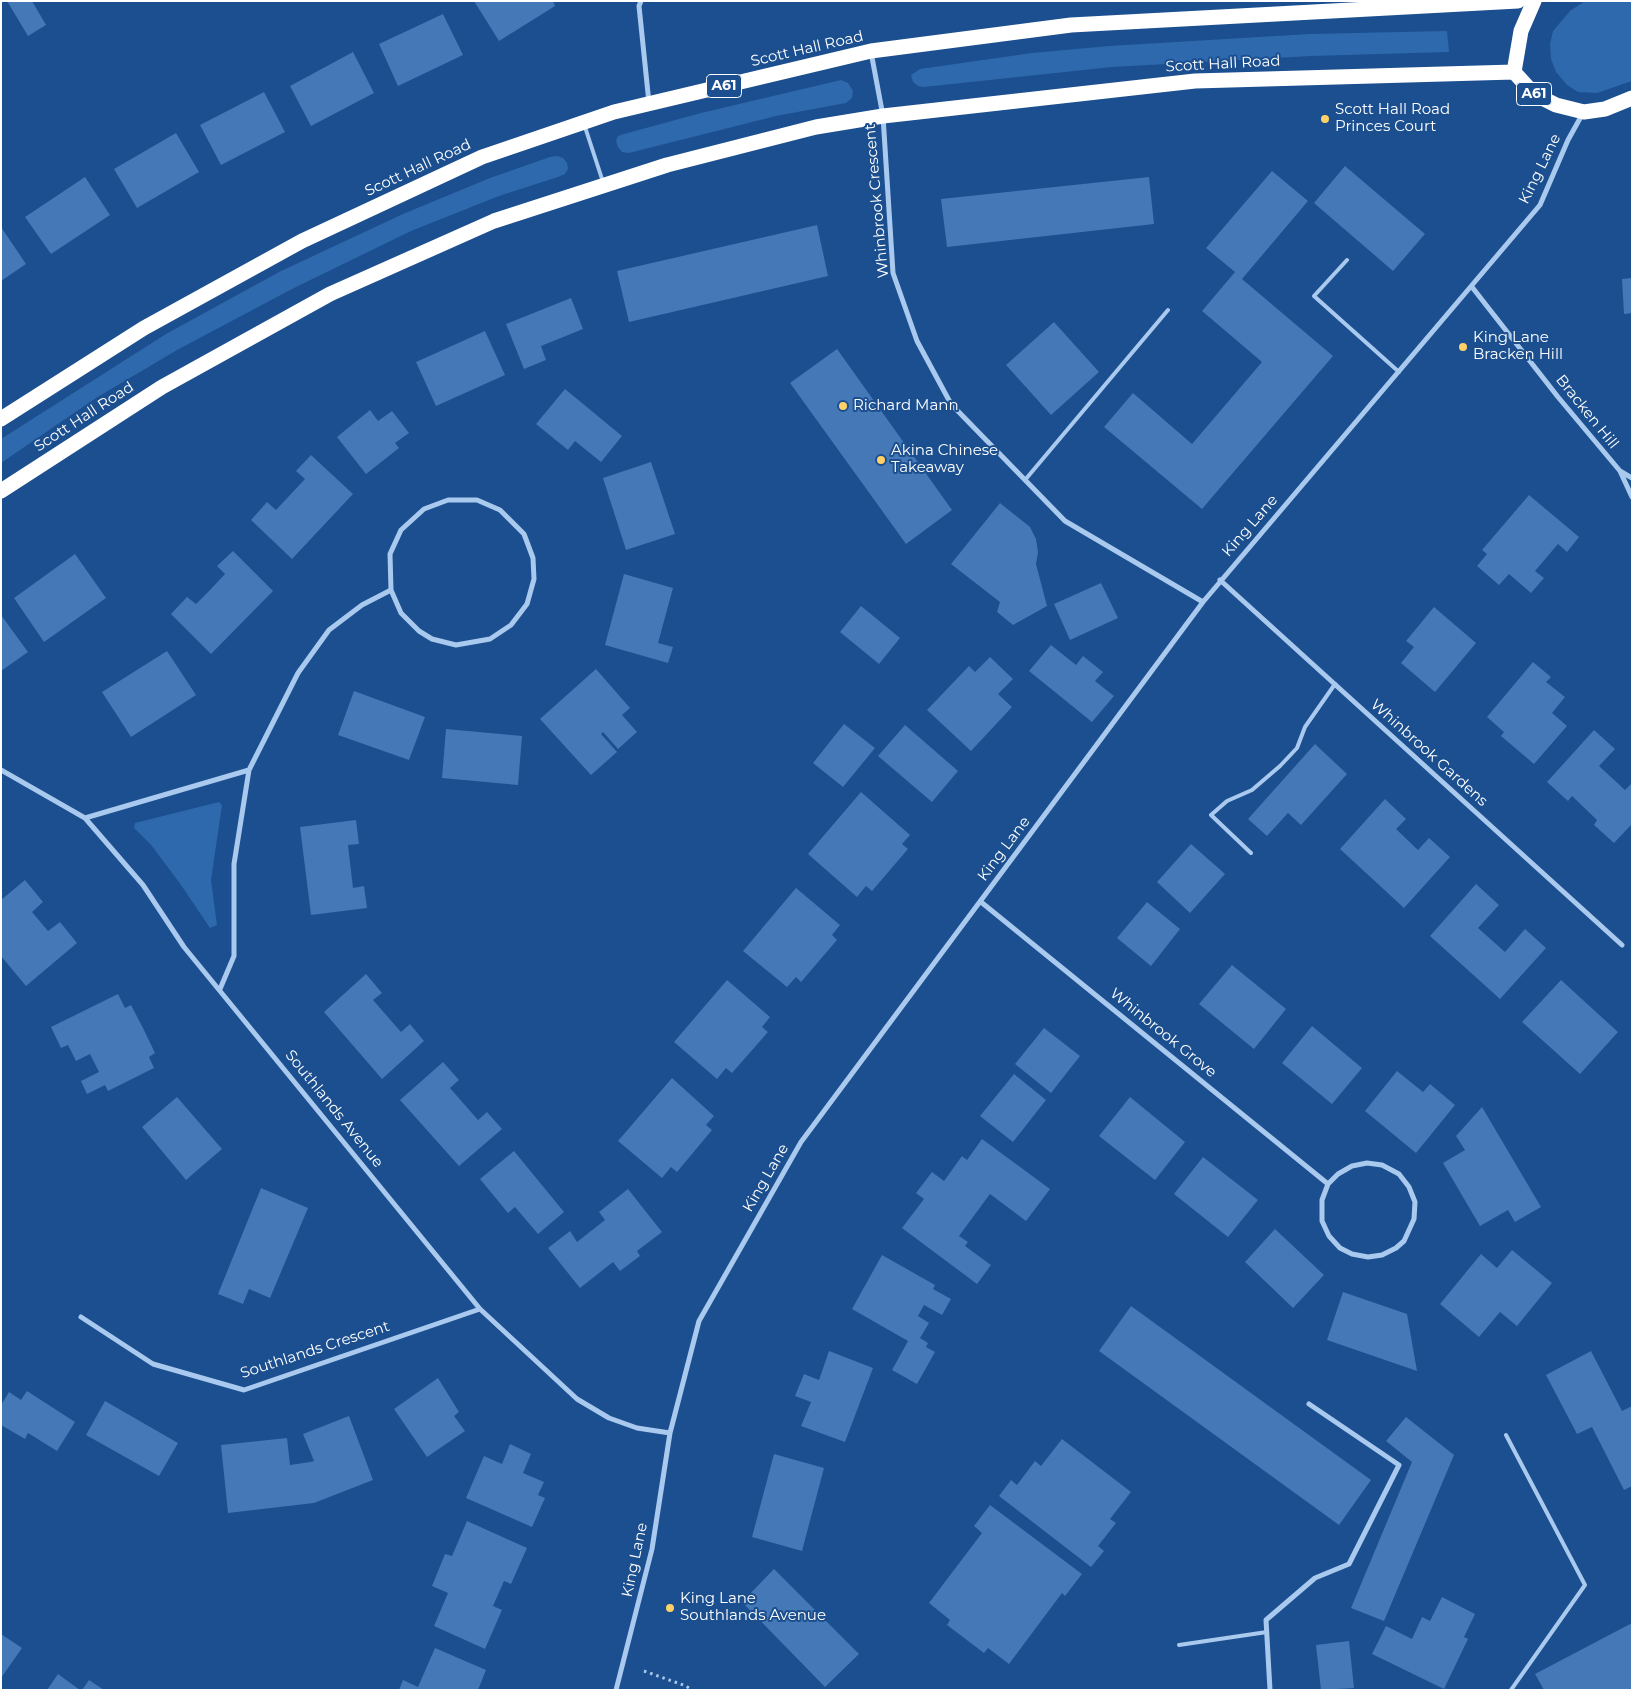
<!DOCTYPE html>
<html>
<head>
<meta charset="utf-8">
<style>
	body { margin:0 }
	#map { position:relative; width:1633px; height:1691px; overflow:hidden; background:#1b4f8f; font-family:Montserrat,sans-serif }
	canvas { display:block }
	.frame { position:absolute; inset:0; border:2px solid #fff; pointer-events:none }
</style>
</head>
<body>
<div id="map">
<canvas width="1633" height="1691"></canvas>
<div class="frame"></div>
</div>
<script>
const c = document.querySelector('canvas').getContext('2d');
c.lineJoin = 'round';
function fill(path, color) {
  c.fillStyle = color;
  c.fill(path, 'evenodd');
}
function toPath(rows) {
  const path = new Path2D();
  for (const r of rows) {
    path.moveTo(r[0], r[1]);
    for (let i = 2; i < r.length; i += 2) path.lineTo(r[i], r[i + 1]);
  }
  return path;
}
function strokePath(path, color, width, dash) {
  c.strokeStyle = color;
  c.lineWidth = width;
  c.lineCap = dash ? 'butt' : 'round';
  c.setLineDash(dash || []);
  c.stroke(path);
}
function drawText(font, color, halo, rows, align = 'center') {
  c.font = font + ' Montserrat,sans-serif';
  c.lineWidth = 4;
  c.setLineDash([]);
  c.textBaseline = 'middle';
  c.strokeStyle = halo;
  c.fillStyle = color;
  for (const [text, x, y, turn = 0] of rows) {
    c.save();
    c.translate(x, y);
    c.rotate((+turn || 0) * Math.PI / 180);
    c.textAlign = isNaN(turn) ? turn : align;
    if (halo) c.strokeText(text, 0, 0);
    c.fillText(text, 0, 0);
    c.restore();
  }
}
fill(toPath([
	[1585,1,1632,1,1632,81,1597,93,1578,92,1567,85,1556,72,1551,59,1550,44,1553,31,1570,11],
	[1447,31,1449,52,1311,56,1112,67,924,87,918,86,913,82,911,75,920,69,1032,53,1109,46,1309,34],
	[841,80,848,83,853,91,852,98,846,103,776,116,629,153,622,152,618,147,616,141,618,136,624,134,701,113],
	[557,156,563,158,567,163,568,169,565,174,558,177,499,196,411,231,292,289,177,350,96,398,1,463,1,439,166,334,281,271,403,214,490,178,550,157],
	[219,802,222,805,211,880,217,925,210,928,181,885,152,846,134,828,135,823]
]), '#2e69ad');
fill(toPath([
	[7,1,32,1,46,25,28,36],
	[474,1,553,1,555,6,499,41],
	[443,14,463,55,398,86,379,44],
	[353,52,374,93,311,126,290,86],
	[264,92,285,132,221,165,200,125],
	[176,133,199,172,137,208,114,169],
	[1345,166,1425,234,1393,271,1314,203],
	[1272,171,1308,201,1242,279,1333,356,1202,509,1104,427,1133,393,1192,444,1262,362,1202,311,1235,272,1206,248],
	[85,177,110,215,51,254,25,217],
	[1149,177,1154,224,947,247,941,199],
	[817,225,828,276,629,322,617,271],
	[1,227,26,264,1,281],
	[1632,278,1632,313,1624,314,1622,279],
	[571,298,583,329,541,346,546,360,524,369,506,324],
	[1054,322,1099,372,1051,415,1006,365],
	[485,331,505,375,436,406,416,362],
	[837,349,952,510,906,544,790,383],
	[565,389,622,436,601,462,575,441,568,450,536,424],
	[370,410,378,421,392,411,409,433,395,443,399,448,366,474,337,437],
	[311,455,353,494,292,559,251,520,267,502,276,510,305,479,296,471],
	[651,462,675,534,626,550,603,478],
	[1529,495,1579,537,1567,552,1558,544,1535,571,1544,578,1531,593,1509,574,1499,585,1477,566,1487,554,1482,550],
	[1000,503,1030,527,1036,539,1038,552,1036,564,1047,606,1013,625,997,612,1000,602,951,564],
	[233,551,273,591,211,654,171,614,187,597,196,604,210,590,225,574,217,566],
	[75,554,106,598,44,642,14,598],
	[624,574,673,588,658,643,673,647,668,663,605,645],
	[1101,583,1118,618,1070,640,1054,604],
	[861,606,900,638,879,664,840,632],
	[1434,607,1476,643,1435,692,1401,663,1414,647,1406,641],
	[1,615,28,652,1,671],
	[1051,645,1076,665,1083,656,1103,672,1095,681,1114,696,1092,722,1029,671],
	[167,651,196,695,131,737,102,692],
	[990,657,1013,679,998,694,1012,707,971,751,927,710,969,666,975,672],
	[1533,662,1551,677,1546,682,1565,697,1552,713,1567,726,1534,764,1501,736,1504,732,1487,717],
	[596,669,630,708,622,715,637,732,618,749,603,732,601,734,617,752,591,775,540,719],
	[354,691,425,717,409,760,338,735],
	[844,724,875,748,843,787,813,763],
	[905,725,958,771,932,802,878,756],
	[446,729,522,736,518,785,442,778],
	[1594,730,1615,749,1599,766,1625,790,1632,783,1632,824,1614,843,1594,825,1597,820,1572,796,1568,801,1547,782],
	[1315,744,1347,774,1301,825,1288,813,1267,836,1248,819],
	[861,792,910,835,902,844,908,849,872,891,866,886,857,897,808,854],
	[1385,799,1406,819,1396,829,1418,850,1429,838,1450,857,1404,908,1340,849],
	[356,820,359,844,348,845,353,888,364,886,367,908,311,915,300,827],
	[1191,844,1225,874,1190,913,1157,882],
	[25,880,43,902,32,912,48,931,60,922,77,943,26,986,1,956,1,900],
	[1476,884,1499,905,1478,928,1505,952,1525,929,1546,948,1500,999,1430,936],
	[796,888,840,925,832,935,837,940,801,982,796,977,787,987,743,951],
	[1147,902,1180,929,1151,966,1117,938],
	[1232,965,1286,1009,1254,1049,1199,1004],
	[366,974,382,993,373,1000,401,1032,410,1024,424,1041,382,1079,324,1012],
	[727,980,770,1017,762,1027,768,1032,732,1073,726,1068,717,1079,674,1042],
	[1561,980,1618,1032,1580,1074,1522,1022],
	[118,994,125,1008,131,1005,143,1028,155,1053,149,1057,154,1068,108,1091,105,1085,87,1094,81,1081,99,1072,90,1054,76,1061,68,1045,61,1048,51,1027],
	[1312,1026,1362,1068,1332,1104,1282,1063],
	[1044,1028,1080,1056,1051,1093,1015,1064],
	[443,1062,459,1080,450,1088,478,1120,487,1112,502,1129,459,1166,400,1100],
	[1397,1071,1423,1092,1430,1084,1455,1105,1416,1153,1365,1111],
	[1014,1074,1046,1100,1013,1142,980,1116],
	[672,1078,714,1116,706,1125,712,1130,677,1172,671,1167,662,1178,618,1141],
	[177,1097,222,1149,186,1180,142,1127],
	[1130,1097,1185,1142,1155,1180,1099,1136],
	[1482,1107,1541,1207,1515,1222,1508,1210,1480,1226,1443,1163,1465,1150,1456,1136],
	[982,1139,1050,1189,1026,1221,990,1194,959,1236,968,1242,965,1246,991,1265,977,1284,902,1228,924,1199,916,1193,932,1172,944,1181,962,1156,967,1160],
	[514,1151,564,1212,538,1234,515,1207,508,1213,480,1179],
	[1203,1157,1258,1200,1228,1237,1174,1194],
	[261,1188,308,1208,270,1298,249,1289,243,1304,218,1294],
	[628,1189,662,1232,637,1251,640,1256,620,1271,613,1262,580,1288,548,1248,570,1231,577,1242,605,1220,599,1212],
	[1275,1229,1324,1275,1293,1308,1245,1262],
	[1512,1250,1552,1283,1517,1326,1500,1312,1479,1337,1440,1304,1481,1254,1497,1268],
	[882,1255,935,1285,933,1289,951,1299,942,1315,924,1305,918,1316,929,1323,920,1338,928,1343,926,1347,935,1352,917,1384,892,1370,908,1341,852,1309],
	[1343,1292,1407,1314,1417,1371,1327,1340],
	[1131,1306,1371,1480,1339,1525,1099,1351],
	[829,1351,873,1368,845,1442,801,1426,811,1402,795,1396,804,1374,819,1380],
	[1591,1351,1622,1411,1632,1406,1632,1486,1624,1490,1592,1427,1577,1434,1546,1375],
	[438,1378,459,1412,454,1416,465,1431,427,1457,394,1409],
	[27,1391,75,1422,57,1451,28,1433,25,1439,1,1425,1,1405,9,1392,21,1400],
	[105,1401,178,1443,159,1476,86,1435],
	[349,1416,373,1480,314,1503,228,1513,221,1445,287,1438,290,1465,310,1462,314,1461,303,1434],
	[1406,1417,1454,1455,1384,1621,1351,1608,1412,1462,1386,1441],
	[1062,1439,1131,1492,1110,1519,1116,1523,1098,1546,1104,1551,1091,1567,999,1496,1011,1480,1017,1485,1035,1461,1041,1466],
	[510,1444,531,1454,523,1473,544,1482,538,1495,545,1498,532,1527,466,1498,484,1456,502,1464],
	[774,1454,824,1468,802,1551,752,1537],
	[990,1505,1082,1574,1065,1596,1062,1593,1009,1664,988,1648,984,1653,947,1625,950,1620,929,1603,982,1533,974,1526],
	[467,1521,527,1548,511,1584,504,1581,493,1606,502,1610,485,1649,434,1626,448,1593,432,1586,445,1554,452,1556],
	[774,1569,859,1654,825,1687,742,1602],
	[1442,1597,1475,1614,1464,1637,1468,1639,1444,1689,1372,1654,1386,1626,1412,1639,1422,1617,1430,1621],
	[1632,1623,1632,1689,1544,1690,1535,1674],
	[1,1634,22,1648,1,1678],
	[1349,1641,1354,1688,1321,1690,1316,1645],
	[435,1648,486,1670,478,1690,399,1690,403,1680,418,1687],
	[58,1674,80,1690,47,1690],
	[89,1680,104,1690,82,1690]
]), '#4478b7');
strokePath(toPath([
	[644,1671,686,1686,692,1690]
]), '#a9c9ee', 3, [2.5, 4]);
strokePath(toPath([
	[585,127,603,182],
	[1347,260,1314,296,1399,372],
	[1025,480,1168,310],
	[1251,853,1211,815,1227,801,1252,790,1280,766,1297,748,1305,727,1335,684],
	[1506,1435,1585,1585,1511,1690],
	[1179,1645,1267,1632]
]), '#a9c9ee', 4);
strokePath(toPath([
	[641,1,639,6,649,103],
	[871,52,883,116,893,273,917,341,951,404,1065,521,1203,602],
	[1472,287,1558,397,1620,471,1632,478],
	[1620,471,1632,497],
	[1220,580,1622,945],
	[1,770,85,818,143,885,184,947,480,1309,577,1399,609,1418,637,1428,670,1433],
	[85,818,249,770],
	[981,902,1328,1184,1322,1200,1322,1221,1329,1236,1340,1248,1352,1254,1368,1257,1382,1255,1396,1248,1404,1241,1414,1219,1415,1202,1409,1187,1399,1174,1382,1165,1367,1163,1352,1166,1338,1174,1328,1184],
	[220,989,234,956,234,864,249,770,298,673,329,630,362,605,391,590,401,613,419,631,432,639,456,645,490,639,511,625,527,604,534,579,533,558,524,534,500,510,477,500,448,500,424,509,401,530,390,554,391,590],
	[81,1317,153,1364,244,1390,480,1309],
	[616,1690,652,1549,670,1433,699,1321,801,1142,1203,602,1540,205,1568,140,1583,113],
	[1270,1690,1266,1620,1315,1578,1349,1564,1399,1465,1309,1404]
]), '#a9c9ee', 5);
strokePath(toPath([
	[1534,1,1521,31,1514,72,1534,94,1556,105,1584,112,1605,109,1632,98],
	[1,419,144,328,302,241,482,157,614,112,871,51,1071,25,1518,1],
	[1,491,162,387,330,294,494,221,667,165,816,127,883,116,1195,81,1514,72]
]), '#fff', 15);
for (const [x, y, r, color] of [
	[1325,119,5,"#ffd166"],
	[1463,347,5,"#ffd166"],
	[843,406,5,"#ffd166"],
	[881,460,5,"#ffd166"],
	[670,1608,5,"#ffd166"]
]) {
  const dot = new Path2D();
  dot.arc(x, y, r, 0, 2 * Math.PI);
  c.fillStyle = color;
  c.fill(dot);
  strokePath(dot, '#1b4f8f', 2);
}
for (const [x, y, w] of [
	[724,86,35],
	[1534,94,35]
]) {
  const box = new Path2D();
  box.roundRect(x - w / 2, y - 11.5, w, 23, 4);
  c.fillStyle = '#1b4f8f';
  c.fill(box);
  strokePath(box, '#fff', 1);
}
drawText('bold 14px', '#fff', null, [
	["A61",724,86],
	["A61",1534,94]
]);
drawText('15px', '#fff', '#1b4f8f', [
	["Scott Hall Road",807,49,-13],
	["Scott Hall Road",1223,64,-3],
	["Scott Hall Road",418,168,-25],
	["King Lane",1540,169,-64],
	["Whinbrook Crescent",877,201,-95],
	["Bracken Hill",1587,412,51],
	["Scott Hall Road",84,417,-33],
	["King Lane",1250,526,-49],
	["Whinbrook Gardens",1429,753,42],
	["King Lane",1004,849,-53],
	["Whinbrook Grove",1163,1033,39],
	["Southlands Avenue",334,1109,51],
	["King Lane",766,1178,-60],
	["Southlands Crescent",315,1350,-18],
	["King Lane",635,1560,-78]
]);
drawText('15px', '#fff', '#1b4f8f', [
	["Scott Hall Road",1335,110],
	["Princes Court",1335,127],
	["King Lane",1473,338],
	["Bracken Hill",1473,355],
	["Richard Mann",853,406],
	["Akina Chinese",891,451],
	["Takeaway",891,468],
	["King Lane",680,1599],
	["Southlands Avenue",680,1616]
], 'left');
</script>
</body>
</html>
